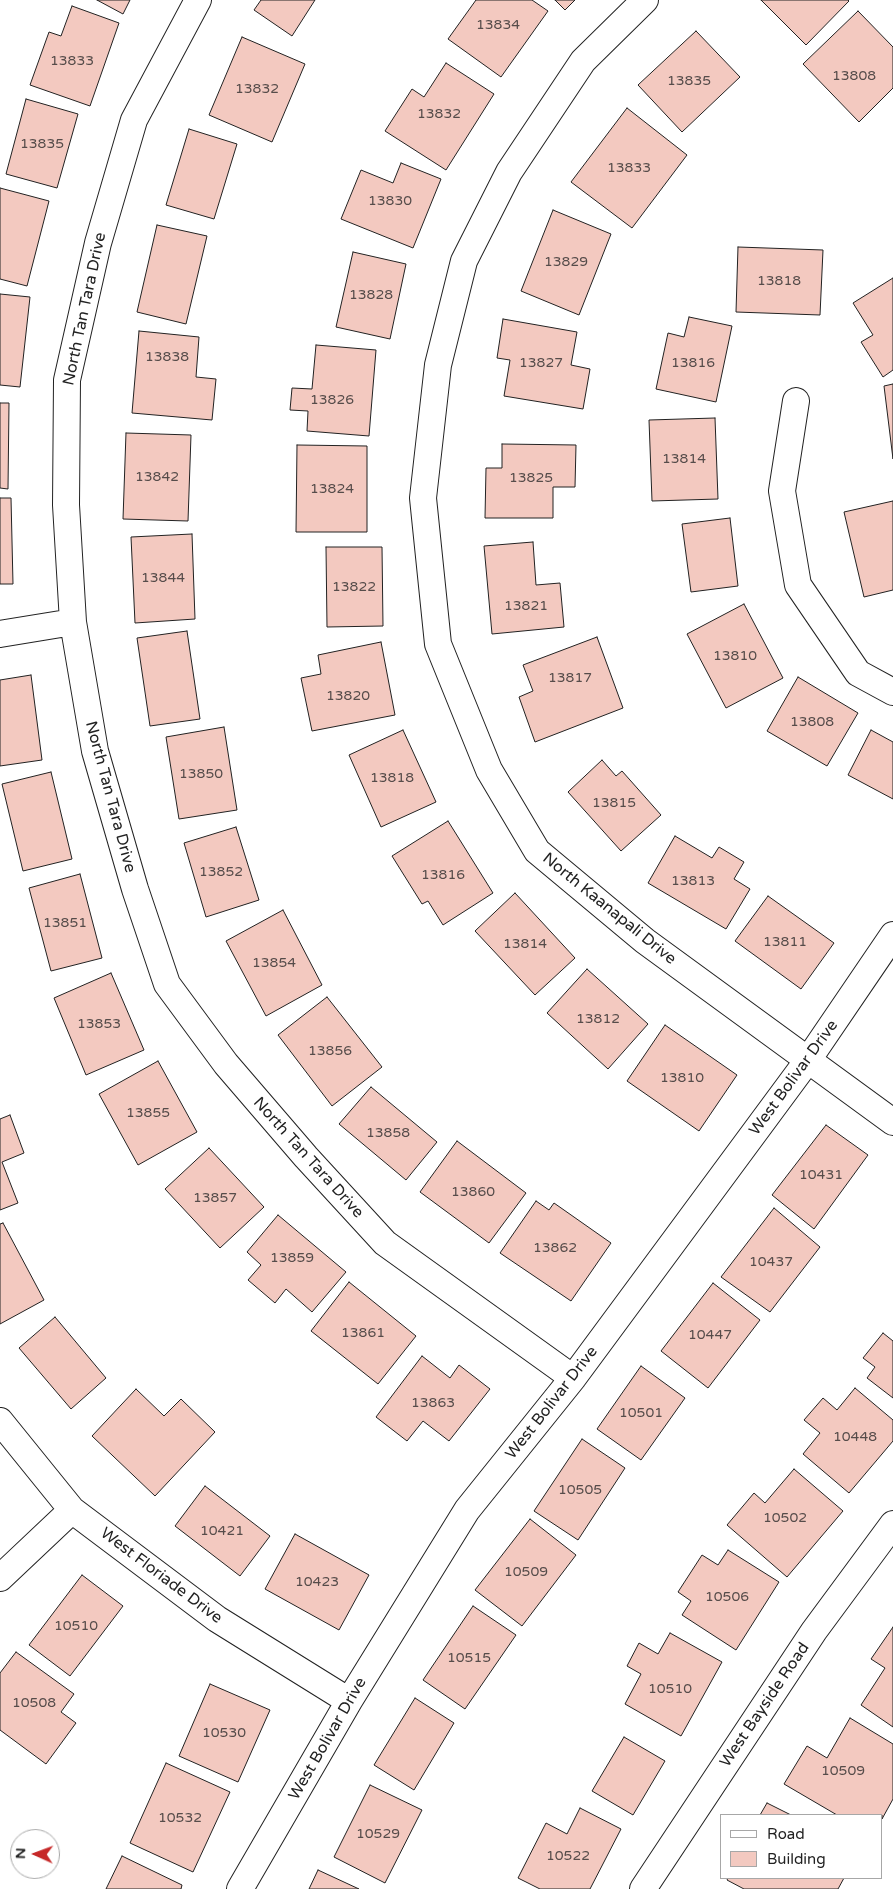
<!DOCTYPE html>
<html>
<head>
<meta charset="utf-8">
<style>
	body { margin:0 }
	#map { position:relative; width:893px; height:1889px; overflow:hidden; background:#fff; font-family:"Varela Round",sans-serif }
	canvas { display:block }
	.legend { position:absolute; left:720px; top:1814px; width:162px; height:65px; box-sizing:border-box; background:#fff; border:1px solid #a7a7a7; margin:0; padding:6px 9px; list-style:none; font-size:15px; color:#222 }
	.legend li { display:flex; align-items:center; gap:10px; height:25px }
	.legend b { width:25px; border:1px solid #a7a7a7 }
	.north { position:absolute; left:10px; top:1829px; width:50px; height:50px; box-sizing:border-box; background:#fff; border:1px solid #a7a7a7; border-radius:50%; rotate:272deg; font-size:14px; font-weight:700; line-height:20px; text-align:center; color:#222 }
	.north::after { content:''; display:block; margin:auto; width:18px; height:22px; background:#c62828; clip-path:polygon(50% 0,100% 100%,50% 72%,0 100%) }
</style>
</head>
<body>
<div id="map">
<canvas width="893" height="1889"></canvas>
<ul class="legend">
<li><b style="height:6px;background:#fff"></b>Road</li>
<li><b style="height:14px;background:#f3c9c0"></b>Building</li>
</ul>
<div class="north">N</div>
</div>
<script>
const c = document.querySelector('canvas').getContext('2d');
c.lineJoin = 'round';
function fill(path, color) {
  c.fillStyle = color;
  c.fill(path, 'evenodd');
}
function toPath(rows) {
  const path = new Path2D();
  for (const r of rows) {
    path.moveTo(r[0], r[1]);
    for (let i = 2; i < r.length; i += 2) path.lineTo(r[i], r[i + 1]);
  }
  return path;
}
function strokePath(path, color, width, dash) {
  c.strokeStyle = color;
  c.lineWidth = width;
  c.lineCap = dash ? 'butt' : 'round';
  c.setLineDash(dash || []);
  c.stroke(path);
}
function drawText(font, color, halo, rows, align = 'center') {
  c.font = font + ' "Varela Round",sans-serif';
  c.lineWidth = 4;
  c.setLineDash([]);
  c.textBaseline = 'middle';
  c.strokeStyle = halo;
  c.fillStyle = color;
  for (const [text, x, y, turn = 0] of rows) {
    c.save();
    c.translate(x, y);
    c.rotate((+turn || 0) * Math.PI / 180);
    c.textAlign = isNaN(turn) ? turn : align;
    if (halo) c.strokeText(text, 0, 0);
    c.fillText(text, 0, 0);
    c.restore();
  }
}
const building = toPath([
	[97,0,130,0,123,14,97,0],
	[261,0,315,0,292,36,254,10,261,0],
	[476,0,532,0,548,11,501,77,448,39,476,0],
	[555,0,575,0,565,10,555,0],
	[761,0,848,0,849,1,806,45,761,0],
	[72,6,119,23,90,106,30,85,49,32,61,36,72,6],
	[858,11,893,47,893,88,859,122,803,64,858,11],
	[696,31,740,77,682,132,638,85,696,31],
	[242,37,305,64,272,142,209,115,242,37],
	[446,63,494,94,446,170,385,131,412,89,424,97,446,63],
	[26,99,78,114,57,188,6,174,26,99],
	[627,108,687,155,632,228,571,182,627,108],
	[189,129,237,144,214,219,166,205,189,129],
	[401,163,441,179,413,248,341,219,361,170,393,183,401,163],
	[0,188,49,201,27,286,0,279,0,188],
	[553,210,611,234,579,315,521,291,553,210],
	[157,225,207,236,186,324,137,312,157,225],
	[738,247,823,250,820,315,736,312,738,247],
	[353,252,406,264,390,339,336,327,353,252],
	[893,278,893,370,883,377,861,342,873,335,853,303,893,278],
	[0,294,30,297,20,387,0,385,0,294],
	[689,317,732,326,716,402,656,389,668,333,684,337,689,317],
	[503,319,577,332,571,365,590,369,583,409,504,396,510,360,497,358,503,319],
	[139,331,199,337,196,377,216,379,212,420,132,413,139,331],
	[316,345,376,350,369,436,307,431,308,411,290,410,292,388,312,389,316,345],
	[893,384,893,459,884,386,893,384],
	[0,403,9,403,8,489,0,488,0,403],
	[715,418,718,499,652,501,649,420,715,418],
	[126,433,191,435,188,521,123,519,126,433],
	[502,444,576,445,575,487,553,487,553,518,485,518,486,468,502,468,502,444],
	[297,445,367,446,367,532,296,532,297,445],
	[0,498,11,498,13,584,0,584,0,498],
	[893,501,893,590,864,597,844,512,893,501],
	[730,518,738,586,691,592,682,524,730,518],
	[192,534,195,619,135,623,131,537,192,534],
	[533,542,536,585,560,583,564,627,492,634,484,546,533,542],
	[326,547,382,547,383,626,327,627,326,547],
	[744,604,783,678,726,708,687,634,744,604],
	[187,631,200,719,150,726,137,638,187,631],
	[597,637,623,708,535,742,519,697,533,691,523,665,597,637],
	[381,642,395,715,312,731,301,678,321,674,318,655,381,642],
	[31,675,42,760,0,766,0,680,31,675],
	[798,677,858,713,827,766,767,731,798,677],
	[224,727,237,810,179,819,166,737,224,727],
	[403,730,436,802,381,827,349,755,403,730],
	[871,730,893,742,893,799,848,775,871,730],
	[602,760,616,776,622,771,661,815,621,851,568,792,602,760],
	[51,772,72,859,23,871,2,784,51,772],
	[448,821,493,893,443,925,428,901,422,904,392,856,448,821],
	[236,827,259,900,206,917,184,843,236,827],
	[675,836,712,858,719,847,744,862,734,879,750,889,726,929,648,883,675,836],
	[80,874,102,958,51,971,29,888,80,874],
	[515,893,575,958,535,995,475,931,515,893],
	[768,896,834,943,801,989,735,941,768,896],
	[283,910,322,985,266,1016,226,941,283,910],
	[587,969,648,1024,608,1069,547,1013,587,969],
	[111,973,144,1050,86,1075,54,998,111,973],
	[327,997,382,1067,332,1106,278,1035,327,997],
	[665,1025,737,1075,699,1131,627,1081,665,1025],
	[158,1061,197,1132,138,1165,99,1094,158,1061],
	[371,1087,437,1142,406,1180,339,1124,371,1087],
	[10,1115,24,1153,2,1162,18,1203,0,1210,0,1119,10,1115],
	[826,1125,868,1155,814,1229,772,1195,826,1125],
	[457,1141,526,1193,489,1243,420,1192,457,1141],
	[209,1148,264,1207,220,1248,165,1189,209,1148],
	[536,1201,549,1210,554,1203,611,1243,571,1301,500,1253,536,1201],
	[774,1208,820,1247,770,1312,721,1277,774,1208],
	[278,1215,346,1272,312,1312,286,1289,275,1303,248,1280,261,1265,247,1252,278,1215],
	[3,1223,44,1300,0,1324,0,1224,3,1223],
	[349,1282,416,1336,378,1384,311,1331,349,1282],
	[713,1283,760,1320,708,1388,661,1351,713,1283],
	[55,1317,106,1378,71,1409,19,1348,55,1317],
	[883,1333,893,1341,893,1398,867,1378,875,1367,863,1358,883,1333],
	[422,1356,450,1378,459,1365,490,1389,449,1441,423,1421,407,1441,376,1417,422,1356],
	[641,1366,685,1398,641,1460,597,1429,641,1366],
	[855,1388,893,1420,893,1441,849,1493,803,1454,820,1433,804,1420,823,1398,837,1410,855,1388],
	[136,1389,164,1416,181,1399,215,1432,155,1496,92,1436,136,1389],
	[582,1439,625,1468,578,1540,534,1511,582,1439],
	[794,1469,843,1511,787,1577,727,1525,754,1493,765,1503,794,1469],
	[205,1486,270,1536,240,1576,175,1526,205,1486],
	[530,1519,576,1555,522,1626,475,1590,530,1519],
	[295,1534,369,1575,339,1630,265,1589,295,1534],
	[728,1550,779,1582,736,1650,682,1615,691,1601,678,1592,702,1555,718,1565,728,1550],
	[82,1575,123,1606,70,1676,29,1645,82,1575],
	[473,1606,516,1635,465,1709,423,1680,473,1606],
	[893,1627,893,1727,861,1705,885,1668,871,1659,893,1627],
	[670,1633,722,1662,681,1736,625,1704,641,1674,627,1666,639,1643,658,1654,670,1633],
	[16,1652,74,1694,61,1712,76,1723,46,1764,0,1730,0,1673,16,1652],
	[210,1684,270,1710,238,1782,179,1756,210,1684],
	[415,1698,454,1723,414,1790,374,1765,415,1698],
	[850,1718,893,1744,893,1799,882,1819,882,1815,837,1815,784,1784,807,1746,827,1758,850,1718],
	[624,1737,665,1761,633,1815,592,1791,624,1737],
	[166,1763,230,1792,193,1872,130,1843,166,1763],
	[370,1785,422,1810,385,1883,334,1857,370,1785],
	[767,1803,791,1815,760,1815,767,1803],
	[580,1808,621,1829,590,1889,540,1889,518,1878,546,1823,567,1834,580,1808],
	[122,1856,182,1885,181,1889,106,1889,122,1856],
	[318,1870,359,1889,309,1889,318,1870],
	[728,1878,844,1878,838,1889,744,1889,727,1880,728,1878]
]);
fill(building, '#f3c9c0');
strokePath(building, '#222', 1);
const minor = toPath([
	[198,0,134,120,98,243,67,380,66,505,73,622,95,751,135,889,167,984,226,1064,306,1157,385,1243,573,1378],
	[645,0,583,61,509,172,464,261,438,365,423,498,438,644,489,770,537,851,645,941,893,1122],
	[796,401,782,491,798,585,858,673,893,692],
	[0,634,73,622],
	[0,1421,72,1510,217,1619,349,1701],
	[0,1578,72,1510],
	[240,1889,349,1701,467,1510,573,1378,808,1060,893,935],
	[643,1889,814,1631,893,1524]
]);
strokePath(minor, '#222', 28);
strokePath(minor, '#fff', 26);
drawText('14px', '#564c4a', null, [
	["13834",498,25],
	["13833",72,61],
	["13808",854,76],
	["13835",689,81],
	["13832",257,89],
	["13832",439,114],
	["13835",42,144],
	["13833",629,168],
	["13830",390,201],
	["13829",566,262],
	["13818",779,281],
	["13828",371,295],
	["13838",167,357],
	["13827",541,363],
	["13816",693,363],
	["13826",332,400],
	["13814",684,459],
	["13842",157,477],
	["13825",531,478],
	["13824",332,489],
	["13844",163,578],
	["13822",354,587],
	["13821",526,606],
	["13810",735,656],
	["13817",570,678],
	["13820",348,696],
	["13808",812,722],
	["13850",201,774],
	["13818",392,778],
	["13815",614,803],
	["13852",221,872],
	["13816",443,875],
	["13813",693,881],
	["13851",65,923],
	["13811",785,942],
	["13814",525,944],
	["13854",274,963],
	["13812",598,1019],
	["13853",99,1024],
	["13856",330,1051],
	["13810",682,1078],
	["13855",148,1113],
	["13858",388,1133],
	["10431",821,1175],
	["13860",473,1192],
	["13857",215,1198],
	["13862",555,1248],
	["13859",292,1258],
	["10437",771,1262],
	["13861",363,1333],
	["10447",710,1335],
	["13863",433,1403],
	["10501",641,1413],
	["10448",855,1437],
	["10505",580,1490],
	["10502",785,1518],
	["10421",222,1531],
	["10509",526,1572],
	["10423",317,1582],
	["10506",727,1597],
	["10510",76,1626],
	["10515",469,1658],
	["10510",670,1689],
	["10508",34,1703],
	["10530",224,1733],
	["10509",843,1771],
	["10532",180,1818],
	["10529",378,1834],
	["10522",568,1856]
]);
drawText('16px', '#222', '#fff', [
	["North Tan Tara Drive",85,309,-78],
	["North Tan Tara Drive",110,797,75],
	["North Kaanapali Drive",609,909,39],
	["West Bolivar Drive",794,1078,-54],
	["North Tan Tara Drive",308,1158,48],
	["West Bolivar Drive",552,1403,-52],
	["West Floriade Drive",161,1576,37],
	["West Bayside Road",765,1705,-56],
	["West Bolivar Drive",328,1739,-60]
]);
</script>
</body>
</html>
